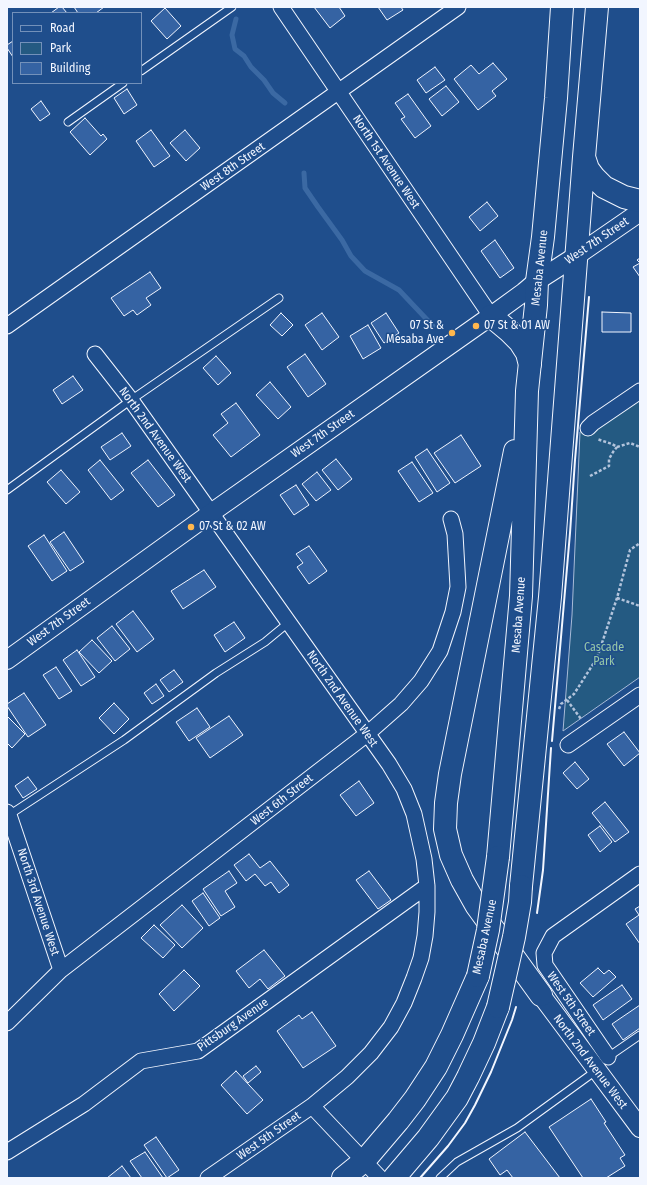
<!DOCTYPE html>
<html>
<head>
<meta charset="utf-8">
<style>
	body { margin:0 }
	#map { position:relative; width:647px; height:1185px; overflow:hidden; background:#1f4e8c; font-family:"Fira Sans Condensed",sans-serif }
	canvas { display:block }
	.frame { position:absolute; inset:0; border:8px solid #f2f6ff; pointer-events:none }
	.legend { position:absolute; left:12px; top:12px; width:130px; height:72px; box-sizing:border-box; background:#1f4e8c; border:1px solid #7391ba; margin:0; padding:5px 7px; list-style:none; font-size:12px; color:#f2f6ff }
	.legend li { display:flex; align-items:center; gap:8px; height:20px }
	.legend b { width:20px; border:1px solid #7391ba }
</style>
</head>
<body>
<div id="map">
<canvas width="647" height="1185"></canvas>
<div class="frame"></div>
<ul class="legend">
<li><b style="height:5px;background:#1f4e8c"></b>Road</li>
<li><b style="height:11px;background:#245a82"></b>Park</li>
<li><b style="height:11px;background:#3563a3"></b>Building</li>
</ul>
</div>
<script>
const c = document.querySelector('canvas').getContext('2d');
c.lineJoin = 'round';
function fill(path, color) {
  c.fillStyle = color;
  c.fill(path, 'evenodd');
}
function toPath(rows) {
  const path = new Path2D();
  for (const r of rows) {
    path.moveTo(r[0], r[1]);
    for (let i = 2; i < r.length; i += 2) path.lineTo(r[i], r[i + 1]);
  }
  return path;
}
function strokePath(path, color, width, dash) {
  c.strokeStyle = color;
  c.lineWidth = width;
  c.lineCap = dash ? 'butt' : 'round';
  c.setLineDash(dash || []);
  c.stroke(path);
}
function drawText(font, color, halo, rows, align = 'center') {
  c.font = font + ' "Fira Sans Condensed",sans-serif';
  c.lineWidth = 3;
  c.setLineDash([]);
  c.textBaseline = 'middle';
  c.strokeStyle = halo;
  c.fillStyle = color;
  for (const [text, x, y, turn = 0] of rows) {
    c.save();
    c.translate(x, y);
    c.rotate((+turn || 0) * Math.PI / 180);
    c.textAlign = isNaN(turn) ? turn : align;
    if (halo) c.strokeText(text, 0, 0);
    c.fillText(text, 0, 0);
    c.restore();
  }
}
const green = toPath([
	[640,393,640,677,563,731,572,615,580,432,640,393]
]);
fill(green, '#245a82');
strokePath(green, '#a8bbd7', 1);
strokePath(toPath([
	[236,19,232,35,235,49,244,56,251,67,264,80,273,93,285,103],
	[304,173,305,188,318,207,342,240,351,256,365,271,399,290,433,326]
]), '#3b69a3', 5);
const building = toPath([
	[59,7,62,7,67,13,51,13,59,7],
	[74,7,104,7,96,13,78,13,74,7],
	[314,7,339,7,345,16,330,28,314,7],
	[378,7,401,7,403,10,387,20,378,7],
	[165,8,181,26,167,39,151,21,165,8],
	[13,41,13,57,7,48,7,45,13,41],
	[493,63,507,79,492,91,496,96,478,110,454,79,471,65,479,74,493,63],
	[435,67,445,80,426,93,417,80,435,67],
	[446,86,459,102,442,116,429,99,446,86],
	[127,89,137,105,124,114,114,98,127,89],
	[408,94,431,126,415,138,401,119,405,117,395,103,408,94],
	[41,101,50,114,40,121,31,109,41,101],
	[85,118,101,136,103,134,107,139,90,155,70,132,85,118],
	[151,130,170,156,154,167,136,141,151,130],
	[185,130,200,148,186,161,170,143,185,130],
	[487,202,498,216,480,231,469,217,487,202],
	[495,240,514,268,500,278,481,251,495,240],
	[640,258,640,277,633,267,640,263,637,260,640,258],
	[150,272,161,288,146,298,151,305,137,315,133,310,124,316,111,298,150,272],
	[602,312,631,313,631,332,602,332,602,312],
	[281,313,293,325,282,336,270,325,281,313],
	[322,313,339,337,322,350,305,325,322,313],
	[386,313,399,333,384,343,371,323,386,313],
	[368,325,381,348,363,359,350,336,368,325],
	[305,354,326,384,308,397,287,367,305,354],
	[216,356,231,373,218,385,203,368,216,356],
	[73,376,83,390,62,404,53,390,73,376],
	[270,382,291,407,278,419,256,395,270,382],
	[236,403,260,435,231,457,213,435,228,423,221,414,236,403],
	[122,433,131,446,110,460,101,447,122,433],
	[461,435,481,466,455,483,434,453,461,435],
	[427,449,450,483,437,492,415,457,427,449],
	[336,459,352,479,338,490,322,470,336,459],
	[100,460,124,490,111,500,88,470,100,460],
	[148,460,175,495,158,507,131,473,148,460],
	[412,462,433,493,419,502,398,471,412,462],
	[61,470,80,492,66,504,47,482,61,470],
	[317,472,331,490,316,501,302,484,317,472],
	[296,485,309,505,294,515,280,495,296,485],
	[64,532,84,562,70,571,50,542,64,532],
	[44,535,67,571,52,581,28,546,44,535],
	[309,546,327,571,309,584,297,567,303,563,296,554,309,546],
	[204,570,216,587,183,609,171,591,204,570],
	[133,611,154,639,137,652,116,624,133,611],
	[234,622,245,638,225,652,214,635,234,622],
	[112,626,130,649,115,661,97,638,112,626],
	[92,640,112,661,99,673,79,652,92,640],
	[77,650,95,677,81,686,63,660,77,650],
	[56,667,72,691,59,699,43,675,56,667],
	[174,670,183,682,169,692,160,680,174,670],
	[156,684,164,696,152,704,144,693,156,684],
	[24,693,46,725,28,737,7,706,7,704,24,693],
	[114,703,129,719,114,734,99,718,114,703],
	[197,708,210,727,189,741,176,722,197,708],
	[7,716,25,734,12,748,7,743,7,716],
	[229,716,243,735,210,758,196,738,229,716],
	[624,732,640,753,624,766,607,744,624,732],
	[575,762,589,779,577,789,563,773,575,762],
	[28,777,37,789,23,798,15,786,28,777],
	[359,781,374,803,356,816,340,795,359,781],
	[605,802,629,832,615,842,592,813,605,802],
	[600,826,612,842,600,852,588,835,600,826],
	[249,854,260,868,270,861,289,885,279,893,271,882,265,886,255,874,246,881,234,865,249,854],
	[229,871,237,883,225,891,235,907,221,916,203,889,229,871],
	[369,871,391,900,378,909,356,880,369,871],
	[203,893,220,918,209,926,192,901,203,893],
	[182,905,203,928,182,948,160,925,182,905],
	[640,906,640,944,626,924,639,915,635,909,640,906],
	[154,925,175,945,163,958,141,938,154,925],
	[264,950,285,976,268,989,260,979,249,988,236,971,264,950],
	[598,968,604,974,609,970,616,977,593,997,580,983,598,968],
	[184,970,200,986,174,1011,159,994,184,970],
	[622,985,632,999,603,1020,593,1005,622,985],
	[640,1005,640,1028,623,1040,612,1024,640,1005],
	[312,1012,336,1046,303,1068,277,1031,299,1015,302,1019,312,1012],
	[256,1066,261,1072,248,1083,243,1076,256,1066],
	[236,1071,263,1100,247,1114,221,1085,236,1071],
	[591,1099,606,1122,604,1123,625,1155,620,1158,625,1166,606,1178,583,1178,549,1127,591,1099],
	[525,1132,560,1178,513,1178,507,1170,500,1175,489,1159,525,1132],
	[156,1137,179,1170,167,1178,144,1145,156,1137],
	[145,1152,163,1178,142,1178,130,1161,145,1152],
	[122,1166,131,1178,107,1178,122,1166]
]);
fill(building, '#3563a3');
strokePath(building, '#f2f6ff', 1);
const service = toPath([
	[141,71,232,7],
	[68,122,123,83],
	[7,490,131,400,279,298],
	[9,815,124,740,216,673,265,642,288,623],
	[608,1057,640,1035],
	[440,1178,457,1162,517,1128,597,1070]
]);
const minor = toPath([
	[281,7,491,316],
	[7,326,458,7],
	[95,354,131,400,389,764,404,789,414,814,424,859,427,886,427,912,425,936,421,958,414,978,404,1003,391,1027,371,1053,347,1077,312,1106,208,1178],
	[588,428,593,423,640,391],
	[568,745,640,695],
	[7,812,9,815,61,970],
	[7,1023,61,970,367,734,401,704,421,681,440,651,453,612,458,587,455,534,451,519],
	[608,1057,545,965,544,953,553,936,640,874],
	[312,1106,380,1178],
	[7,1152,84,1104,141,1061,198,1051,427,886]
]);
const tertiary = toPath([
	[7,660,211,513,491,316,524,292,537,281,576,256,640,212],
	[541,995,597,1070,640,1128]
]);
const trunk = toPath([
	[584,157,588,169,594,177,604,187,624,197,640,201],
	[491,316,509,331,520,342,527,353,530,365],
	[515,451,450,774,446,803,445,829,451,855,462,880,476,905,541,995],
	[498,857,521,596,527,391,536,305,537,281,543,237,556,98,562,7],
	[521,886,550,597,584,157,597,7],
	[343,1178,364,1161,398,1121,415,1099,436,1067,452,1035,478,976],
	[394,1178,428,1138,457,1098,468,1077,484,1043,498,1007]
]);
strokePath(service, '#f2f6ff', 9);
strokePath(minor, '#f2f6ff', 17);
strokePath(tertiary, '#f2f6ff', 20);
strokePath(trunk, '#f2f6ff', 24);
strokePath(toPath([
	[617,447,630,443,640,447],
	[590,476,609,466,609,459,613,452,617,447,612,444,597,439],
	[617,598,640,606],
	[567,700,581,719],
	[559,709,561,704,574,694,597,658,617,598,630,550,640,543]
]), '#b3c4dc', 2.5, [3, 2]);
strokePath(service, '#1f4e8c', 7);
strokePath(minor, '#1f4e8c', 15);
strokePath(tertiary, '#1f4e8c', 18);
strokePath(trunk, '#1f4e8c', 22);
const trunkBridge = toPath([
	[478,976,488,930,498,857],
	[498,1007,514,937,520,902,521,886]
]);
strokePath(trunkBridge, '#f2f6ff', 24, []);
strokePath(trunkBridge, '#1f4e8c', 22);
strokePath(toPath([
	[552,741,570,533,575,460,589,297],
	[537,913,543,870,551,748],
	[420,1178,448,1146,465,1123,475,1105,491,1072,512,1020,516,1007]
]), '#f2f6ff', 2);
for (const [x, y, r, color] of [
	[476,326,4,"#ffb74d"],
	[452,333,4,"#ffb74d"],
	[191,527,4,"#ffb74d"]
]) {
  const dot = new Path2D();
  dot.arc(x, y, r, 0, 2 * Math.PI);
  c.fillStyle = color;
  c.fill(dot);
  strokePath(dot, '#1f4e8c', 1.5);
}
drawText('12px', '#f2f6ff', '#1f4e8c', [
	["North 1st Avenue West",386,162,56],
	["West 8th Street",233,167,-35],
	["West 7th Street",597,241,-34],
	["Mesaba Avenue",540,268,-84],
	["West 7th Street",323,434,-35],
	["North 2nd Avenue West",155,435,54],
	["Mesaba Avenue",519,615,-86],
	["West 7th Street",59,622,-36],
	["North 2nd Avenue West",342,699,55],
	["West 6th Street",282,800,-38],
	["North 3rd Avenue West",38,902,72],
	["Mesaba Avenue",485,937,-78],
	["West 5th Street",571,1004,55],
	["Pittsburg Avenue",233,1025,-35],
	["North 2nd Avenue West",590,1062,53],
	["West 5th Street",269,1136,-35]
]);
drawText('12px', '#f2f6ff', '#1f4e8c', [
	["07 St &",444,326,"right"],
	["Mesaba Ave",444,340,"right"],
	["07 St & 01 AW",484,326],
	["07 St & 02 AW",199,527]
], 'left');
drawText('12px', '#97c8a6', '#1f4e8c', [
	["Cascade",604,648],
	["Park",604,662]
]);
</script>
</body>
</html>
